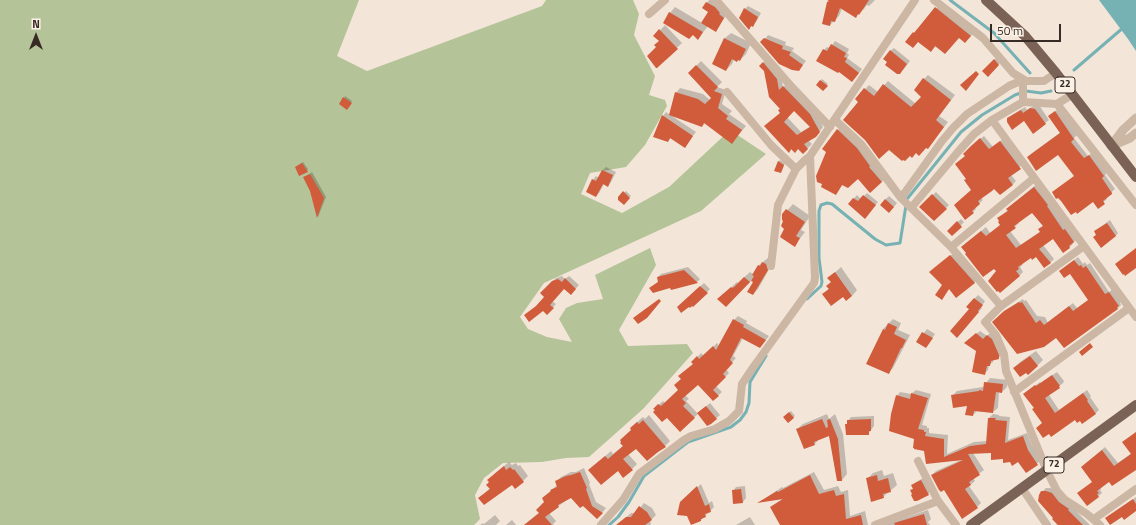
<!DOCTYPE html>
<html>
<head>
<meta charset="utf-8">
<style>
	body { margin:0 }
	#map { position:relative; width:1136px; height:525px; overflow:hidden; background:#f3e6d9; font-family:"Titillium Web",sans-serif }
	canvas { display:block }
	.north { position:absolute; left:16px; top:16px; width:40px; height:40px; -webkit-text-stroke:3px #fbf1e5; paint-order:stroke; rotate:0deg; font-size:11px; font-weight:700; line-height:16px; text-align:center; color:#372b26 }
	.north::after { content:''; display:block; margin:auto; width:14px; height:18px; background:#372b26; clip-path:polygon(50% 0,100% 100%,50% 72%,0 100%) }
	.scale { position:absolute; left:990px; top:24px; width:71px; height:18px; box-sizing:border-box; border:2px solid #372b26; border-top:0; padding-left:5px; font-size:12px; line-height:14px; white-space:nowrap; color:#372b26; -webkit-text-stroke:3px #fbf1e5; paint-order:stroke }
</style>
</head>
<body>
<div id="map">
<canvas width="1136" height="525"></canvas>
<div class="north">N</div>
<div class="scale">50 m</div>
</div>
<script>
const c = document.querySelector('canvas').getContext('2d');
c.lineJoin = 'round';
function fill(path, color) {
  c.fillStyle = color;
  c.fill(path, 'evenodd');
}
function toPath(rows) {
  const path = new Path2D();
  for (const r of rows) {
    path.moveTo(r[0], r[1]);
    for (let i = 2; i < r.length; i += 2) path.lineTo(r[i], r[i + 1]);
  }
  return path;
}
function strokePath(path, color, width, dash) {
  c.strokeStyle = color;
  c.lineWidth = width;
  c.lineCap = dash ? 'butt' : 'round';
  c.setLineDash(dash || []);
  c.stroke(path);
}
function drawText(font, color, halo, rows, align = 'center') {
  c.font = font + ' "Titillium Web",sans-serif';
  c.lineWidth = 3;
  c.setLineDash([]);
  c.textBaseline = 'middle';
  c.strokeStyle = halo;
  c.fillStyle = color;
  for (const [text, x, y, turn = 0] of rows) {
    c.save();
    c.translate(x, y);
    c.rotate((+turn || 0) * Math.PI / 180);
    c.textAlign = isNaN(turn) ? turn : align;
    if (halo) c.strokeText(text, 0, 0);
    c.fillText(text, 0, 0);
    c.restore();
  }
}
fill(toPath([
	[0,0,359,0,337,56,367,71,542,6,546,0,633,0,639,14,634,35,655,76,649,95,665,100,667,106,645,145,626,167,590,173,581,194,622,213,669,187,730,130,766,154,701,211,544,283,520,317,528,329,547,337,572,342,559,319,566,308,577,303,603,299,595,275,650,248,656,265,619,330,628,346,687,344,693,353,643,409,589,457,566,458,542,462,503,463,484,478,475,495,480,519,474,525,0,525]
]), '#b5c398');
fill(toPath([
	[1099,0,1136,0,1136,51,1128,39]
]), '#76b1b3');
fill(toPath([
	[709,0,712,0,727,14,716,31,708,26,698,39,670,13,675,7,702,23,709,11,707,3],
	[829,0,875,0,869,6,867,5,864,9,856,16,842,8,839,16,830,25,830,1],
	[940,4,975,31,970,37,960,37,936,46,931,51,919,41,906,42,918,28,919,29],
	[748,6,761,13,756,22,749,28,745,9],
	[665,25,682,43,657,67,657,47,660,41,655,36],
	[731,33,751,43,746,54,740,60,734,59,732,64,726,70,713,64,725,38],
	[768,35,786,42,785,45,794,48,792,51,806,61,802,66,765,39],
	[835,41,849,49,847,53,849,55,847,58,862,69,855,78,839,71,824,50,827,47,830,48],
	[894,48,910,61,903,70,890,51],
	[998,56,1002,61,988,75,983,71],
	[767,59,781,75,783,87,788,83,814,110,823,127,816,136,808,140,812,144,803,153,798,148,792,149,789,152,781,108,765,71,760,66],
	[794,110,811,126,801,132,787,117],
	[701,61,722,82,717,87,726,90,722,104,732,111,729,114,746,126,732,143,705,123,702,126,672,116,696,132,685,146,671,138,668,141,663,116,666,112,670,115,676,93,680,88,703,94,710,100,712,98,689,73],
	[928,75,955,95,939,116,948,122,931,144,856,99,869,85,878,92,888,81,916,104,922,97,924,79],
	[822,79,828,84,823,90,817,85],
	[345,96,352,101,348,107,344,98],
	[1035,105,1039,105,1049,120,1045,123,1008,119,1012,115,1025,107,1027,110],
	[1058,109,1077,135,1074,138,1088,156,1093,152,1107,172,1105,175,1115,189,1106,197,1107,199,1098,207,1094,201,1058,196,1053,192,1075,176,1059,154,1031,154,1061,132,1053,113],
	[842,126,886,178,870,192,858,178,843,184,836,194,838,130],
	[984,136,993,147,1004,138,1023,164,1011,175,1016,181,1013,184,1000,194,995,187,981,198,983,200,975,207,976,209,966,219,972,190,968,178,966,156,975,143],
	[780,160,785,163,782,171,778,162],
	[303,162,308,169,307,171,296,167],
	[606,167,616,172,611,182,608,186,604,184,599,193,596,196,593,180,596,176,599,178,603,170],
	[312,172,326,197,318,217,311,191,304,178],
	[1038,183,1078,237,1070,247,1064,251,1053,237,1043,245,1054,259,1050,263,1036,255,1031,256,1022,263,1023,264,1020,267,1023,272,1019,276,998,271,967,253,962,247,966,243,986,227,990,233,1001,225,1003,214,1008,210,1007,209],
	[1032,211,1043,226,1040,229,1041,231,1021,245,1010,231,1019,223,1018,222],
	[626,191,631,196,624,203,619,197],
	[936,192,949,205,934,220,920,207],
	[867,193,878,202,868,214,849,204,857,195,861,199],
	[889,196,897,203,893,208,885,200],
	[793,204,810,216,801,230,805,232,794,246,786,228,783,215],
	[961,219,964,222,952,235,948,231],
	[1110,220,1118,233,1115,237,1097,234,1095,231],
	[954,253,977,279,974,283,950,288,942,298,943,285,934,268],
	[1078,257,1083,264,1085,262,1087,265,1090,263,1109,292,1113,289,1121,302,1120,303,1121,305,1118,308,1065,347,1057,337,994,322,1009,308,1023,299,1024,301,1026,300,1037,316,1045,317,1048,323,1073,303,1077,308,1089,300,1070,273,1061,271],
	[768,258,771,259,772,264,758,289,753,294,754,281,752,280,726,306,724,294,737,282,738,283,750,272,754,275,759,265],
	[688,267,700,279,697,282,672,289,671,287,650,288,659,281,658,277,661,274],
	[841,267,857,290,852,296,824,294,829,288,832,282,829,278],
	[562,276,565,279,569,276,579,285,571,294,564,288,552,301,556,304,547,314,540,304,545,297,541,293,556,278],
	[704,283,710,289,693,306,678,307],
	[978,295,985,301,981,307,982,308,960,333,971,309,967,307],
	[738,316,747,321,746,323,769,336,760,347,743,338,733,356,736,358,726,369,729,373,716,386,722,392,713,400,698,384,685,395,689,399,686,401,698,414,680,430,667,416,654,409,663,401,665,403,679,390,682,379,694,363,693,362,701,353,704,356,717,343,719,346,734,320],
	[893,319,901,323,898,330,910,335,893,368,888,373,883,329],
	[927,329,935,334,926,347,917,342],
	[980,331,987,336,991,332,1002,355,998,358,993,359,993,362,989,365,988,370,984,374,977,350,969,340],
	[1036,351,1043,360,1037,366,1014,368,1020,362],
	[1057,372,1064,381,1063,383,1049,395,1059,410,1087,390,1091,396,1090,397,1099,410,1095,414,1080,419,1075,418,1043,422,1035,408,1024,394,1040,382,1041,383],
	[990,378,1008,380,1007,387,1002,392,999,392,998,408,993,412,977,411,973,415,968,405,952,396,957,391,983,387],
	[916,390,931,394,922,425,927,426,927,428,929,428,929,433,948,435,947,454,974,442,987,441,989,418,993,414,999,415,999,416,1010,417,1008,440,1027,433,1032,445,1042,460,1026,471,1018,460,1010,461,992,452,973,453,984,470,973,478,975,481,969,486,981,503,977,507,944,489,932,475,936,471,961,460,927,463,925,450,915,438,897,396,900,392,911,394],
	[710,403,720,415,711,423,702,410],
	[791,411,795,416,789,422,784,417],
	[827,414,829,419,835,414,843,434,847,474,842,480,838,480,830,435,819,439,815,444,797,429,803,424],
	[649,415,670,441,665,446,636,447,628,454,637,464,632,469,618,470,595,465,611,451,613,454,623,446,636,423,643,417,645,419],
	[874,416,874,426,868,434,848,423,848,421,851,417],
	[1136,432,1136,469,1110,481,1100,487,1101,489,1100,490,1102,493,1087,505,1093,482,1085,464,1105,447,1118,463,1132,453],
	[509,462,512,465,516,463,518,466,520,465,528,476,523,481,512,483,480,498,490,488,494,474],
	[584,468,590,483,589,484,596,502,606,508,601,514,571,497,549,513,556,521,553,524,554,525,524,525,540,512,546,502,543,498,557,485,556,482,561,477,571,472,576,472],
	[882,470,884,476,893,473,897,485,883,497,867,479,873,473],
	[814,472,824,490,838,486,841,492,848,490,850,516,865,511,868,525,781,525,771,507,782,499,760,502,782,487,783,488],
	[925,477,932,491,928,494,914,488,913,485,916,482],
	[701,484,709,503,712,501,714,507,701,520,681,503],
	[745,486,746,498,743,502,733,491,736,487],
	[1046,488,1050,488,1055,490,1090,525,1057,525,1053,519,1054,518,1042,492],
	[1136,497,1136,510,1122,516,1106,518],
	[644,503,652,508,656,515,650,521,651,524,650,525,617,525,631,513,636,513],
	[928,510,931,519,928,522,930,525,883,525],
	[495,515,500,521,496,525,480,525,483,523,484,524],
	[750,517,755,525,736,525],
	[512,520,516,525,506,525]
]), '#0003');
strokePath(toPath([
	[950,0,994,33,1030,73],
	[1074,70,1124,27],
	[807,299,821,286,822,282,819,258,819,211,821,205,827,203,832,204,875,239,886,245,900,243,907,199,961,132,982,115,1015,95,1026,91,1041,93,1051,91],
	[609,525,618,517,629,502,644,476,688,442,731,427,740,420,746,412,749,403,750,382,766,356]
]), '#76b1b3', 3);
fill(toPath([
	[827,0,869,0,859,15,858,14,856,18,840,8,835,22,831,21,830,26,822,24,827,2,829,1],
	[706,2,715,7,720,13,719,14,724,18,716,32,701,23,708,12,702,8],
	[935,7,971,36,965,43,959,38,945,54,935,46,931,52,918,42,913,48,905,42,913,32,914,33],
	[744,8,758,17,753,27,751,26,749,30,739,18],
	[669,12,703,32,698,40,693,35,689,39,663,23],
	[659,29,678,49,657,68,656,68,647,56,656,47,654,45,659,41,653,36],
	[724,38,746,49,740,61,738,60,737,62,732,59,726,71,712,64],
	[764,38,783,46,782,49,791,52,789,55,803,65,799,71,792,70,779,64,760,42],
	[831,44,846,53,844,57,847,58,845,62,859,73,852,82,839,72,838,73,816,61,823,49,827,51],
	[890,50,907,64,900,74,897,74,885,65,887,62,883,59],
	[994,59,999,65,988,77,982,71],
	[763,62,777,79,779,90,783,86,810,114,820,132,816,137,804,144,808,149,803,154,798,149,795,153,791,149,789,153,764,126,780,113,778,110,780,109,769,97,764,71,759,66],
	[794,111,810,127,797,135,784,122],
	[696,65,718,87,714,91,722,94,718,108,728,116,726,119,742,130,732,144,704,123,702,127,669,115,675,92,698,99,705,104,711,98,688,73],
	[976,71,979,74,966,91,960,85],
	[923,78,951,100,936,120,944,127,928,149,926,148,919,156,916,153,912,158,910,156,905,161,903,160,902,161,889,150,879,159,865,140,843,120,858,102,855,99,864,88,874,96,883,84,911,107,921,97,914,90],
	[820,80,828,86,823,91,816,85],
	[343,97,352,103,347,110,339,104],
	[1030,108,1035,109,1046,124,1033,134,1024,121,1012,130,1007,122,1007,118,1021,110,1023,113],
	[1055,111,1074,139,1071,142,1084,158,1089,155,1104,176,1102,178,1112,193,1112,194,1103,201,1105,204,1098,209,1093,202,1077,214,1076,212,1071,215,1061,201,1058,198,1056,199,1052,192,1074,176,1058,155,1036,171,1027,157,1060,133,1048,116],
	[662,115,693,136,685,148,670,138,668,142,653,137],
	[837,129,857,148,870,166,869,167,882,182,870,193,858,179,848,188,842,185,836,195,821,187,822,184,817,182,816,176,826,152,822,149],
	[980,138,989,149,1000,141,1021,169,1008,178,1013,185,1000,195,994,189,992,191,978,201,980,204,972,211,974,213,965,220,954,205,971,190,964,180,966,179,955,164,965,156,963,154,971,146],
	[778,161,784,165,781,173,774,171],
	[302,163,308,172,299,176,295,167],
	[602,170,613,175,608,187,603,184,596,197,586,192,592,179,596,181],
	[310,174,324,198,317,218,310,191,303,177],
	[1034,187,1048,205,1047,206,1063,230,1065,229,1074,242,1069,246,1070,248,1063,253,1053,239,1039,249,1051,263,1044,268,1036,257,1032,260,1031,258,1018,267,1019,269,1016,271,1020,276,1000,293,998,291,997,292,988,281,996,271,994,269,983,277,965,254,966,253,961,247,981,231,986,236,1000,225,998,222,999,221,997,218,1008,211,1006,209],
	[1032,213,1043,226,1038,229,1040,232,1016,248,1006,235,1016,228,1014,226],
	[623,191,630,198,624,205,618,200,618,197],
	[932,194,947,209,934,221,919,207],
	[863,195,876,205,865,219,848,204,853,198,858,201],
	[885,199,894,207,889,213,880,205],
	[786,209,805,222,796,236,800,238,795,247,780,237,784,229,781,226,783,221,782,220,782,214],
	[957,221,962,227,952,236,947,231],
	[1107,223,1116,236,1101,248,1093,237,1096,235,1094,231],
	[1136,248,1136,268,1125,276,1124,274,1123,275,1115,264],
	[950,255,975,283,956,298,949,289,942,300,935,295,942,285,929,272],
	[1074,260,1079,266,1081,265,1083,268,1086,266,1105,294,1109,292,1119,306,1117,307,1118,309,1064,348,1056,338,1044,347,1017,354,992,322,1004,311,1019,302,1020,303,1022,302,1036,323,1040,320,1044,325,1069,306,1073,311,1088,300,1070,274,1064,278,1059,271],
	[762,262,766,264,768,270,753,295,747,292,753,282,751,281,754,276,752,275,758,265,760,266],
	[684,270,698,283,671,290,670,288,653,293,649,288,658,282,657,277],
	[835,272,852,296,846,301,843,297,831,306,822,294,829,289,826,286,831,282,827,278],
	[744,277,750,282,726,307,717,299,731,287,732,288,734,287],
	[565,278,576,289,571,295,564,289,550,305,554,308,547,315,543,311,529,322,524,315,536,306,544,297,540,293,552,281,558,279,562,282],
	[700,286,708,293,693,307,692,306,690,308,689,307,681,313,677,307],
	[974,298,983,305,978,311,979,312,957,338,950,331,969,309,966,307],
	[659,299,661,301,647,318,638,324,633,318],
	[733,319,744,325,743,327,766,340,760,348,741,338,730,360,733,363,723,374,726,377,713,390,719,396,713,401,698,385,682,399,686,403,683,406,695,418,680,432,667,418,662,422,653,412,655,410,653,409,658,404,661,406,678,390,674,385,681,379,678,376,693,364,691,362,697,356,699,359,713,346,716,350],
	[888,323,897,327,894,334,906,340,902,348,901,348,889,374,866,364,883,329,885,330],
	[922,332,933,338,926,348,916,342],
	[976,333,983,339,987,335,992,339,999,355,999,359,991,361,990,366,987,366,985,375,972,372,976,351,964,343],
	[1090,343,1093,347,1082,356,1079,352],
	[1030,356,1038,366,1028,375,1026,373,1020,377,1013,368],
	[1052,375,1060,386,1059,386,1060,388,1045,398,1055,413,1083,393,1088,400,1087,401,1096,414,1082,424,1080,421,1077,423,1075,420,1051,437,1049,434,1043,438,1036,428,1042,423,1032,409,1034,408,1023,394,1035,385,1036,386],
	[984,382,1003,384,1002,393,996,392,993,413,974,411,973,416,965,415,967,406,953,408,951,395,979,391,979,390,983,391],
	[911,393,928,398,918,429,924,430,924,432,926,432,925,436,944,439,944,457,970,446,986,444,988,418,996,418,995,420,1007,421,1005,443,1023,436,1028,450,1038,465,1026,473,1018,462,1012,466,1010,462,1003,463,1003,459,991,460,991,453,968,454,980,475,969,482,971,485,965,489,978,508,962,519,944,490,941,492,939,490,931,475,963,460,926,464,924,451,914,449,914,448,913,448,914,439,889,431,891,414,896,395,910,399],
	[706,406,717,419,711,424,707,426,697,413],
	[789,412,794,418,788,423,783,417],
	[822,419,826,428,828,427,827,420,830,419,838,439,842,481,837,481,829,436,814,442,815,445,804,449,796,429],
	[871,419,871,431,869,431,869,435,846,435,845,424,847,424,847,420],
	[643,420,666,447,658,452,647,461,636,449,623,459,633,470,623,478,618,471,601,485,588,470,605,456,608,459,623,446,620,443,621,442,620,440,631,430,630,428,637,422,639,424],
	[1136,432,1136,470,1112,486,1109,482,1097,491,1099,493,1097,494,1099,497,1087,506,1077,493,1092,482,1081,467,1102,450,1114,466,1131,454,1122,442],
	[504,466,506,470,510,467,513,470,514,469,524,482,515,489,512,485,484,505,478,498,490,489,486,485,489,482,487,480],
	[580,472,587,488,586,489,592,506,603,513,597,519,583,506,580,508,571,498,558,505,559,507,545,517,552,525,524,525,539,513,536,510,544,502,542,498,551,491,550,490,557,487,555,481,566,476,571,475],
	[810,475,819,494,834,490,836,496,844,494,846,519,861,515,863,525,780,525,770,507,783,499,757,503,777,491,778,492],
	[877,475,878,481,888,478,891,492,883,494,884,498,871,502,866,478],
	[921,480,929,495,917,501,914,501,911,495,912,494,910,490,913,489,911,485],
	[697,486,705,506,709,504,711,512,705,514,706,517,701,519,701,521,691,525,687,516,677,515,680,502],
	[741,489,743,503,733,504,732,490],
	[1041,491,1046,491,1052,493,1059,502,1069,509,1068,510,1083,525,1058,525,1052,519,1053,518,1038,501,1039,495],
	[1133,499,1136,504,1136,511,1124,520,1122,517,1110,525,1105,518],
	[639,506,647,512,652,520,645,525,616,525,626,517,631,517],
	[924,514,927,525,895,525,894,523]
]), '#d05c3b');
strokePath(toPath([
	[716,0,790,85,830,127],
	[934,0,983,38,1013,73,1026,81,1044,81,1056,73],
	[649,14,665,0],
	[727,92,771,145,796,169,805,160,810,156],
	[1023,102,1023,81],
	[1057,104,1136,205],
	[835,120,861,144,901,198,951,247,1001,306],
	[992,120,1136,317],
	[901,198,942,141,953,128,967,114,1009,86,1018,82,1026,81],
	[911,208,957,153,974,134,992,120,1023,102,1057,104,1073,94],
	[1084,246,1001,306,985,322,996,335,1004,354,1006,371,1047,471,1057,491,1064,499,1087,514,1100,525],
	[951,247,1034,178],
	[771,266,778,205,796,169],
	[1014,392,1129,308],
	[918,461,938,501,956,525],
	[1022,488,1047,525],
	[1094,519,1136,489],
	[601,525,623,500,639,474,684,440,691,436,715,429,729,421,739,411,742,384,752,369,814,283,815,278,810,156,915,0],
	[875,525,938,501]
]), '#ccb6a4', 8);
strokePath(toPath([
	[1111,146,1123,130,1136,118],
	[1111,146,1130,138,1136,133]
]), '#ccb6a4', 9);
strokePath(toPath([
	[986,0,1025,36,1056,73,1136,177],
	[971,525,1136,405]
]), '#7a6256', 10);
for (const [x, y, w] of [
	[1065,85,20],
	[1054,465,20]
]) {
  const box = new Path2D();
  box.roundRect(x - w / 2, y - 8, w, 16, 3);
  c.fillStyle = '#fbf1e5';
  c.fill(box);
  strokePath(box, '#372b26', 1);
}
drawText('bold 10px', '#372b26', null, [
	["22",1065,85],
	["72",1054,465]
]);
</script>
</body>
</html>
